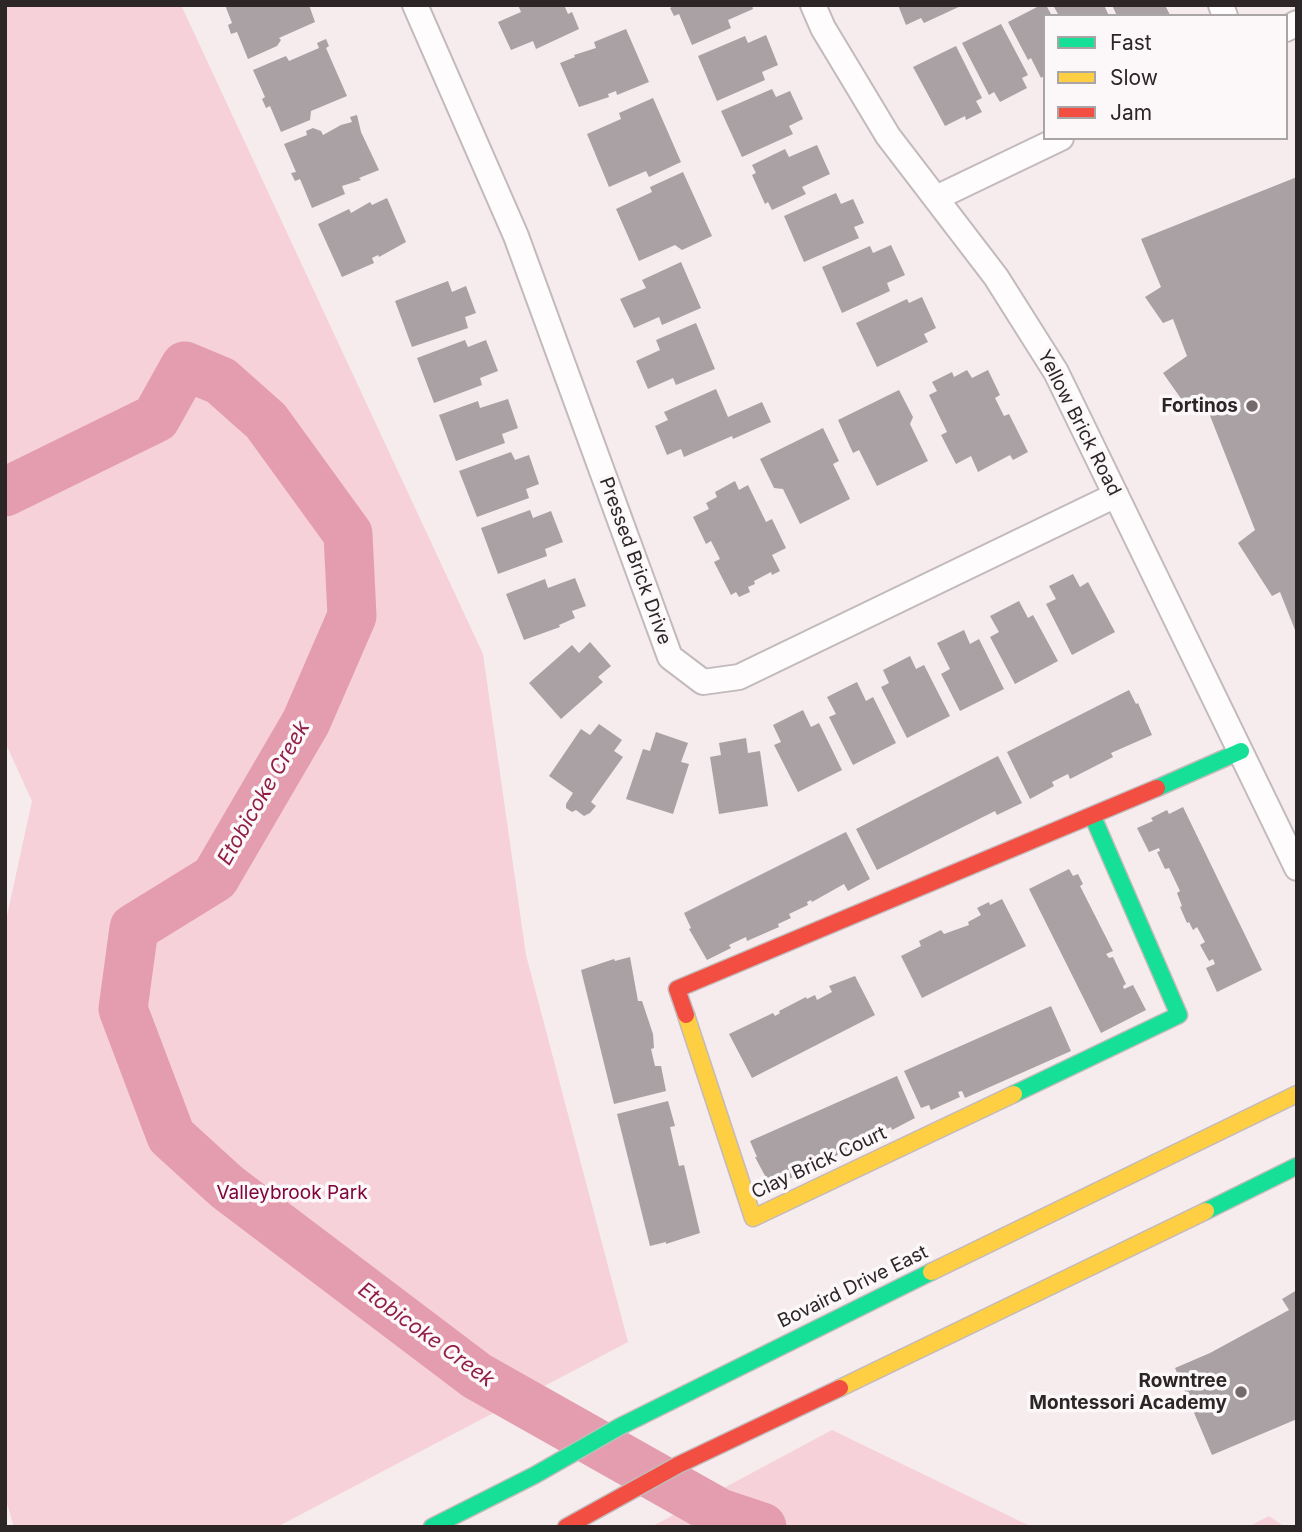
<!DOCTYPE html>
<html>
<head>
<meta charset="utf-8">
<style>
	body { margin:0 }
	#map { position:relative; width:1302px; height:1532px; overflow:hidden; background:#f6ebed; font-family:Inter,sans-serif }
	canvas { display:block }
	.frame { position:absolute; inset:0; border:7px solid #2d2627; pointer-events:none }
	.legend { position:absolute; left:1043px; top:14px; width:245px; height:126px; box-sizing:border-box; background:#fcf8f9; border:2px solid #a9a4a5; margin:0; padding:9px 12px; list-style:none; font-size:21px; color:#2d2627 }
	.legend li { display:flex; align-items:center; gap:14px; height:35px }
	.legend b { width:35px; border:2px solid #a9a4a5 }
</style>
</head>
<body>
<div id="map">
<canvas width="1302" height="1532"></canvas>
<div class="frame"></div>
<ul class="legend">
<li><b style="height:9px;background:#16e098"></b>Fast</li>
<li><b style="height:9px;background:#ffcf43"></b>Slow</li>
<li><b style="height:9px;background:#f24e42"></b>Jam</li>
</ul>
</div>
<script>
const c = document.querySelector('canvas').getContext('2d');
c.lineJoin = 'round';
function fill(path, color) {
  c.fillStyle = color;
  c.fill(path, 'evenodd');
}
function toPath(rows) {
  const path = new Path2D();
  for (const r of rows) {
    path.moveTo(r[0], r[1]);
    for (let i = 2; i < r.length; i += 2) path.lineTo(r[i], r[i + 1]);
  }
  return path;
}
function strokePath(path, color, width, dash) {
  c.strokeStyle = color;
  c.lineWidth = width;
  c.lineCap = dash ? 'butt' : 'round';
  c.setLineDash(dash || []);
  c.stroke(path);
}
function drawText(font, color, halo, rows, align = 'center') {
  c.font = font + ' Inter,sans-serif';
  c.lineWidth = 7;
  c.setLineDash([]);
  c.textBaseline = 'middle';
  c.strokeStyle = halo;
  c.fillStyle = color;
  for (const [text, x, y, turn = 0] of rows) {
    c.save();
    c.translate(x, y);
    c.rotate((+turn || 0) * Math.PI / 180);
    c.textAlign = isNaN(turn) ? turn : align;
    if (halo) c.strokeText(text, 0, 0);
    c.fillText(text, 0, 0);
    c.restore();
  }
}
fill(toPath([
	[5,5,181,5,483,654,526,955,628,1342,277,1527,14,1527,5,1497,5,925,32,801,5,742],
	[832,1430,1032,1527,651,1527],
	[1269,1516,1285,1527,1248,1527]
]), '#f6d1d9');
strokePath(toPath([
	[5,492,156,418,185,366,221,381,266,421,348,534,352,616,306,722,215,878,134,928,123,1009,171,1136,227,1187,477,1376,720,1513,762,1527]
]), '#e49dae', 49);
fill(toPath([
	[225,5,309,5,315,22,279,38,281,40,277,46,248,59,237,32,231,34,228,25,232,23],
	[518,5,564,5,568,14,572,12,579,29,536,49,533,41,511,50,498,22,521,12],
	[675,5,752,5,753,9,728,20,731,28,692,45,679,14,674,16,670,8],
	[898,5,963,5,924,23,921,18,906,25],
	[1041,5,1046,5,1052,16,1045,16,1045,75,1041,78,1031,58,1028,60,1008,22],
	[1053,5,1104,5,1109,16,1059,16],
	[1112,5,1165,5,1170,15,1117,16],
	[1001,24,1028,75,1022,78,1027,88,1000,102,994,92,989,95,962,43],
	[626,29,649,82,617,95,616,91,608,94,609,97,579,107,560,63,575,57,574,55,596,48,594,42],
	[766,35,778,65,762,72,765,80,717,101,698,56,745,36,748,43],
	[326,39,329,46,326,48,347,96,311,111,310,120,281,132,270,106,266,108,262,99,265,97,253,70,286,56,289,61,319,48,317,43],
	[956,46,982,98,976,101,982,112,966,120,965,116,945,126,913,67],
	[772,89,776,97,790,91,803,119,789,126,793,134,742,157,721,111],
	[653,98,681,162,649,177,646,171,609,187,587,134,621,119,619,113],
	[357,115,361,132,379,170,359,178,361,180,342,186,345,194,312,208,300,179,295,181,291,173,296,172,284,144,307,135,306,131,313,128,321,131,323,135,341,125,352,122,350,117],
	[817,145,830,174,802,187,806,194,772,210,768,202,765,204,752,175,756,173,752,165,785,149,789,157],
	[683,172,712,236,682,250,675,245,639,261,616,209,652,192,650,187],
	[1297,177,1297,635,1280,592,1272,596,1238,543,1255,530,1205,403,1189,410,1163,373,1187,356,1173,319,1163,323,1145,297,1161,287,1141,239],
	[836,193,841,204,853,199,864,223,854,227,859,238,804,262,784,216],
	[387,198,406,242,379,257,378,255,372,258,374,263,342,277,318,224,349,209,351,213,370,202,372,205],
	[891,245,905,275,887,283,890,291,842,313,822,267,870,246,873,253],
	[681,262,701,308,662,325,659,317,634,328,620,299,646,288,642,280],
	[448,281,452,292,466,286,476,313,465,317,468,328,412,347,395,301],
	[922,297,936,328,924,334,928,342,877,367,856,323,907,299,909,303],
	[696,323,715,369,676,385,673,378,648,389,636,361,660,350,656,340],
	[465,340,468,347,486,340,498,371,480,378,482,385,434,403,417,358],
	[967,370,972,378,988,370,1000,395,995,398,1004,416,1009,414,1028,452,1013,460,1010,455,978,472,971,456,956,464,941,435,947,432,929,395,937,391,932,382,952,372,954,377],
	[716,389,728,417,762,402,771,422,733,439,732,436,684,457,681,449,667,455,655,426,668,420,664,412],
	[899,390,913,417,910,424,928,461,877,486,859,450,853,453,838,420],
	[508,399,518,428,502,434,505,443,456,461,439,415,478,401,480,408],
	[823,428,839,461,833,464,850,499,800,524,783,489,774,488,760,459],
	[511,452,515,460,529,455,539,484,526,489,529,498,477,517,459,471],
	[735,481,739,490,748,485,766,522,772,519,786,548,772,555,780,571,772,575,771,572,754,581,755,584,748,587,750,592,739,597,736,592,731,595,714,562,720,559,711,541,706,544,693,517,709,509,706,503,717,497,715,492],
	[530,510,533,518,551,511,563,542,545,549,547,556,498,574,481,528],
	[1073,574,1080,587,1088,582,1115,632,1072,655,1046,604,1056,599,1049,586],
	[575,578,586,606,572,611,575,618,559,625,560,627,524,640,506,594,545,579,548,588],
	[1019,601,1028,618,1033,615,1058,661,1015,684,990,637,999,632,990,616],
	[964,630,970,644,979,639,1004,689,960,711,941,674,950,669,937,643],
	[590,642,611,666,598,677,603,682,561,719,529,683,572,645,579,653],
	[910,656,916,669,924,665,950,716,907,738,881,687,889,683,883,670],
	[857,682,866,701,873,697,896,743,853,765,829,717,836,714,827,697],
	[1129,690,1136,704,1138,703,1152,735,1111,753,1113,757,1070,779,1068,774,1052,782,1054,786,1030,799,1007,752],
	[803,710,811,727,819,723,842,770,798,792,774,745,781,742,773,725],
	[599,724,622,740,614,751,623,757,591,802,596,806,590,813,584,816,576,810,572,812,566,808,566,804,573,793,549,776,581,729,590,735],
	[656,732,688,743,681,762,689,764,673,814,626,799,643,749,650,751],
	[746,738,748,753,760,751,768,806,719,814,710,757,721,755,719,743],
	[998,756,1022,803,997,815,995,811,877,870,856,829],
	[1183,807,1262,970,1217,992,1206,968,1215,964,1213,959,1209,961,1200,945,1205,942,1197,927,1193,930,1189,922,1187,923,1180,907,1182,906,1177,893,1180,891,1169,868,1165,869,1157,852,1160,851,1159,848,1149,852,1137,828,1153,821,1151,818,1167,810,1169,814],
	[846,832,870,879,848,891,844,884,812,902,811,900,807,902,808,905,789,914,791,918,778,924,779,927,747,941,746,937,729,945,731,948,707,960,689,929,691,928,684,913],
	[1069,869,1073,876,1078,874,1083,884,1080,886,1113,951,1106,954,1109,958,1113,957,1126,984,1123,986,1124,989,1133,985,1146,1010,1101,1033,1029,889],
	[1002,899,1026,946,922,998,901,956,921,946,919,941,941,930,944,934,969,925,968,922,981,915,977,908,989,902,990,905],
	[630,957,638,1001,642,1001,653,1034,654,1048,651,1049,655,1066,661,1066,666,1091,614,1104,581,970,614,959,615,961],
	[855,976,875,1015,752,1078,729,1034,773,1013,775,1016,780,1013,779,1011,806,997,807,999,815,995,817,1000,832,992,829,986],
	[1051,1006,1071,1051,965,1098,962,1091,958,1092,960,1097,931,1110,929,1105,921,1108,904,1071],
	[897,1076,915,1118,892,1130,891,1127,878,1133,876,1129,872,1131,875,1138,831,1158,828,1151,823,1152,825,1156,814,1162,815,1163,793,1171,795,1176,771,1187,755,1157,757,1157,750,1141],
	[668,1101,675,1126,670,1127,679,1166,684,1165,700,1233,666,1244,666,1242,650,1246,617,1114],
	[1297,1290,1297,1419,1212,1455,1175,1368,1210,1353,1289,1310,1282,1299]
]), '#a9a1a3');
const street = toPath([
	[415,5,516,236,670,657,703,682,739,677,1116,495],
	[813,5,823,28,888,136,996,277,1056,372,1297,868],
	[1221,5,1225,16],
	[1286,29,1297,23],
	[936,198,1061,138]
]);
const fast = toPath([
	[1157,788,1241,751],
	[1014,1094,1179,1015,1093,817],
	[1206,1211,1297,1166],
	[432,1527,535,1475,619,1427,931,1272]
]);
const slow = toPath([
	[686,1015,753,1218,1014,1094],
	[931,1272,1297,1094],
	[840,1388,1206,1211]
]);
const jam = toPath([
	[686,1015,677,989,1157,788],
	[566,1527,678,1465,840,1388]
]);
strokePath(street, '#c2babc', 28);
strokePath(fast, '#c2babc', 19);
strokePath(slow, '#c2babc', 19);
strokePath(jam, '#c2babc', 19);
strokePath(street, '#fefcfc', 24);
strokePath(fast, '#16e098', 16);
strokePath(slow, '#ffcf43', 16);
strokePath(jam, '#f24e42', 16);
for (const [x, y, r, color] of [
	[1252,406,7,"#736b6c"],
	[1241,1392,7,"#736b6c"]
]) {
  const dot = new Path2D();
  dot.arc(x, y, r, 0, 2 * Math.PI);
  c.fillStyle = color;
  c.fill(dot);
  strokePath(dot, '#fcf8f9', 2.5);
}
drawText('bold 19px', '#2d2627', '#fcf8f9', [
	["Fortinos",1238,406],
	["Rowntree",1227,1381],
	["Montessori Academy",1227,1403]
], 'right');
drawText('19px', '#2d2627', '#fcf8f9', [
	["Yellow Brick Road",1079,423,63],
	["Pressed Brick Drive",635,561,70],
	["Clay Brick Court",819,1163,-25],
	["Bovaird Drive East",853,1287,-26]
]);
drawText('19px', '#80033a', '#fcf8f9', [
	["Valleybrook Park",292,1193]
]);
drawText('italic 21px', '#921e48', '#fcf8f9', [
	["Etobicoke Creek",264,793,-60],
	["Etobicoke Creek",426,1335,36]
]);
</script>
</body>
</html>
